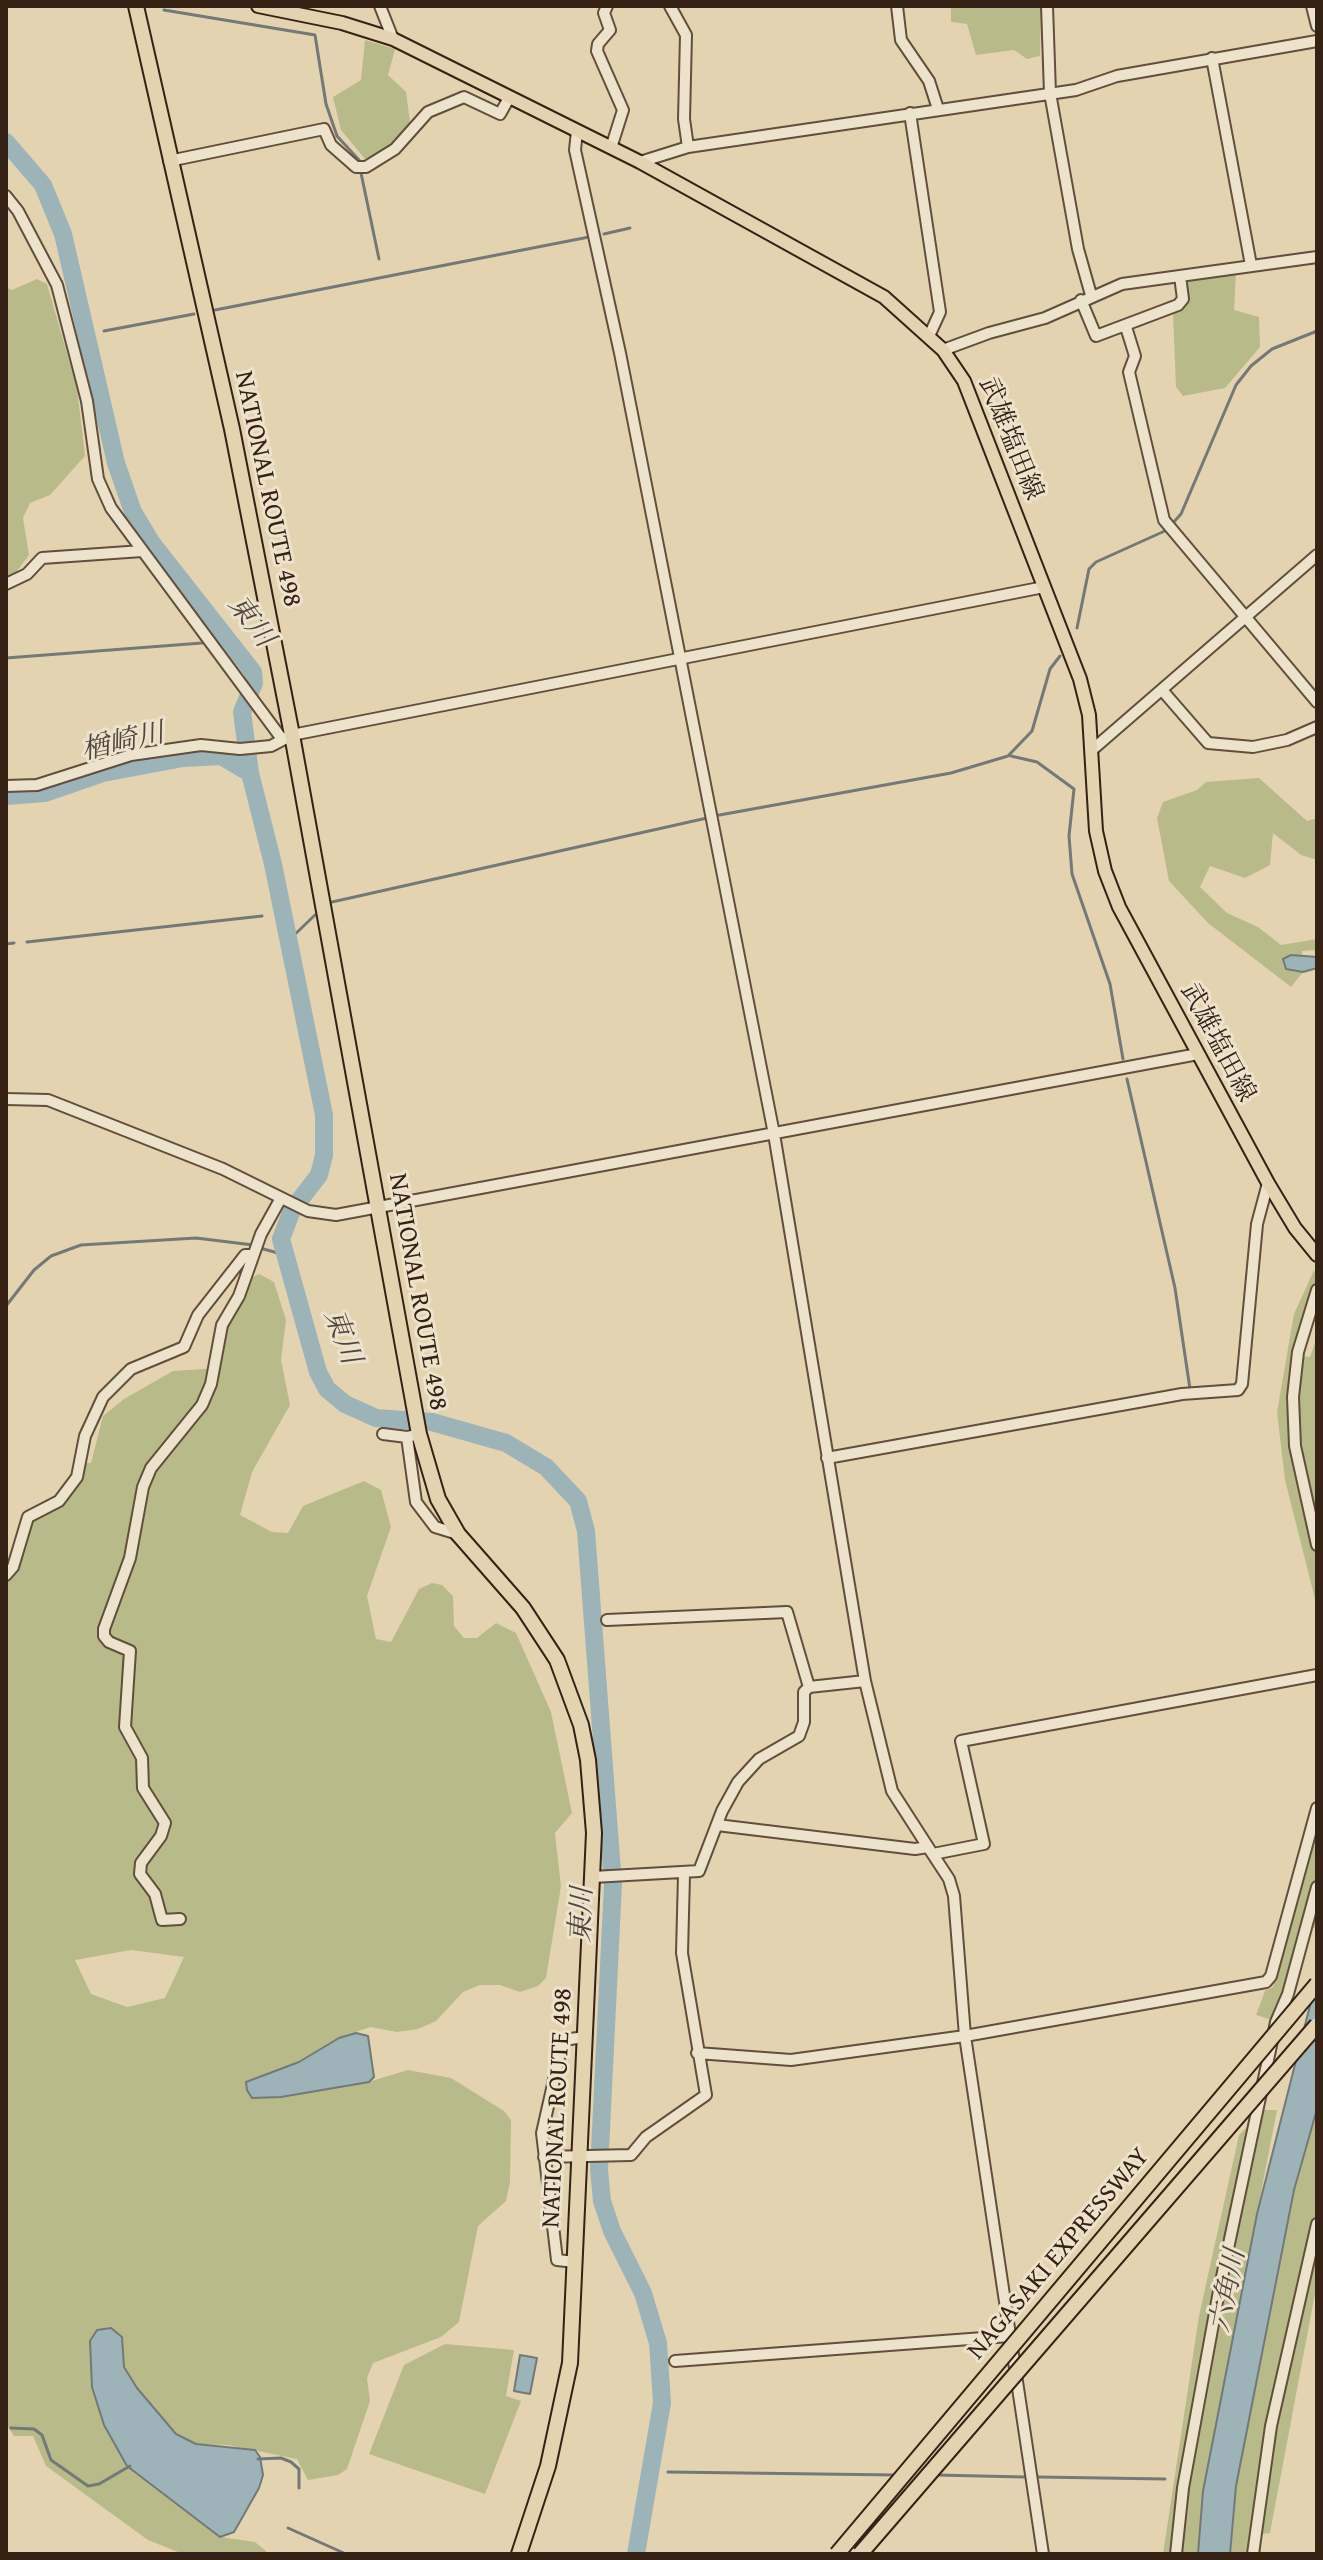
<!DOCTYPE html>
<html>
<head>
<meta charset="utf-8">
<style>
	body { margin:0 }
	#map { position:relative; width:1323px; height:2560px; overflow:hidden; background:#e4d3b1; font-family:"Gentium Book Plus",serif }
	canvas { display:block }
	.frame { position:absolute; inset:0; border:8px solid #362115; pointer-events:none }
</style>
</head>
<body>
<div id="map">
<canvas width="1323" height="2560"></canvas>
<div class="frame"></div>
</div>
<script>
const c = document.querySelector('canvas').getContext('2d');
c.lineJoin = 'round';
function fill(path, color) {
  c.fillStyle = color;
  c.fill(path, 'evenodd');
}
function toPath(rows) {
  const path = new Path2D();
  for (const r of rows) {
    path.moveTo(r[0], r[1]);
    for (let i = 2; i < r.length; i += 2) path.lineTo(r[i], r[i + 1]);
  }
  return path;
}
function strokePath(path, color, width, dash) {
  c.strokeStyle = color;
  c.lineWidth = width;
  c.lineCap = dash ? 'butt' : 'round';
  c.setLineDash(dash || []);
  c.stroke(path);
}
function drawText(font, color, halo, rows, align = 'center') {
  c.font = font + ' "Gentium Book Plus","Noto Serif JP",serif';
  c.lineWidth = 6;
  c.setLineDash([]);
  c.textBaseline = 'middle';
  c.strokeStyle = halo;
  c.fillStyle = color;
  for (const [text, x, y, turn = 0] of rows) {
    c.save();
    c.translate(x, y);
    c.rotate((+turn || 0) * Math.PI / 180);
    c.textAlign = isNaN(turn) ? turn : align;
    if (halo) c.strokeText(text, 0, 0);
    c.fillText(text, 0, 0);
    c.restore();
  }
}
fill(toPath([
	[951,6,1041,6,1040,56,1027,59,1014,50,976,55,967,24,951,22],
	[365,40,395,49,388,75,406,92,410,122,387,149,365,159,341,130,333,97,361,80],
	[1236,273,1234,310,1259,317,1260,347,1225,388,1183,396,1176,387,1173,312,1186,305,1184,279],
	[37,279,47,284,77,388,85,456,50,495,30,503,23,518,29,555,14,575,6,576,6,287,12,290],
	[1259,778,1307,821,1317,818,1317,860,1301,855,1273,833,1270,865,1245,878,1210,866,1200,887,1227,913,1258,927,1281,945,1317,939,1317,950,1302,951,1302,957,1291,955,1286,969,1303,972,1291,987,1208,923,1169,881,1157,818,1163,802,1197,790,1206,782],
	[1314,1270,1317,1279,1294,1355,1310,1357,1317,1337,1317,1607,1285,1480,1277,1412,1294,1314],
	[259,1274,274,1282,286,1320,281,1360,290,1405,252,1472,240,1515,272,1532,288,1533,303,1506,364,1481,381,1490,391,1527,367,1596,376,1639,391,1642,419,1589,432,1583,442,1585,453,1596,454,1626,464,1638,477,1638,496,1623,516,1633,551,1712,572,1813,555,1833,561,1886,546,1978,538,1986,520,1992,500,1985,480,1985,463,1992,436,2021,418,2029,397,2032,370,2027,339,2038,299,2062,246,2081,281,2097,368,2082,408,2070,451,2078,504,2111,511,2120,510,2182,506,2201,478,2226,459,2322,441,2337,373,2363,367,2378,370,2401,347,2469,338,2475,308,2480,297,2459,228,2445,196,2444,176,2434,137,2388,124,2367,122,2337,111,2328,97,2330,90,2341,127,2466,220,2537,255,2542,267,2552,183,2554,148,2540,46,2466,33,2436,14,2436,6,2424,6,1579,15,1571,33,1519,61,1506,83,1476,85,1463,91,1463,103,1416,124,1399,173,1371,219,1368,224,1335,249,1279],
	[131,1950,184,1957,165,1998,127,2007,91,1994,75,1960],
	[1317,1831,1317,1928,1302,1927,1285,1993,1272,2020,1256,2015,1265,1991,1273,1987],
	[1317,2109,1317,2283,1270,2533,1262,2534,1261,2554,1230,2554,1236,2486,1294,2190],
	[1264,2110,1277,2110,1203,2491,1198,2554,1163,2554,1199,2316,1239,2135],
	[445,2344,514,2350,506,2396,521,2401,485,2494,369,2454,404,2365]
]), '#b8bb89');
const water = toPath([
	[1291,955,1317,957,1317,968,1303,972,1286,969,1283,959,1291,955],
	[1317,1978,1317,2109,1294,2190,1236,2486,1230,2554,1198,2554,1203,2491,1257,2214,1317,1978],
	[356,2033,368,2036,374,2077,369,2082,281,2097,252,2098,247,2090,246,2082,299,2062,339,2038,356,2033],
	[111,2328,122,2337,124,2367,137,2388,176,2434,196,2444,255,2450,260,2457,263,2475,259,2488,234,2532,220,2537,127,2466,104,2425,92,2387,90,2341,97,2330,111,2328],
	[520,2355,537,2358,530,2394,514,2391,520,2355]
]);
fill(water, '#9cb4b8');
strokePath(water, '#737977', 2);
strokePath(toPath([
	[164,10,315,35,326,104,337,136,359,160],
	[361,173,379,259],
	[604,234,630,228],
	[215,310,589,237],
	[104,331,194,314],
	[86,335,91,334],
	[1172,524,1181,514,1236,385,1251,366,1272,349,1317,331],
	[1077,628,1089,569,1096,562,1167,530],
	[6,658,202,643],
	[1011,756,1037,762,1074,789,1069,836,1072,874,1110,984,1123,1059],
	[714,816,951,773,1008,756,1032,731,1050,669,1060,656],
	[332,902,707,818],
	[288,941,315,915],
	[27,942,262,916],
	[6,944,14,943],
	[1127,1079,1175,1288,1190,1389],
	[260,1248,285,1255],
	[6,1306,34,1270,51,1256,81,1245,196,1238,253,1245],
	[11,2428,34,2429,42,2435,51,2460,88,2486,99,2484,130,2466],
	[258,2459,281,2458,291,2462,299,2469,299,2488],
	[668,2472,896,2475],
	[936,2475,1024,2477],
	[1039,2477,1165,2479],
	[288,2528,346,2554]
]), '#737977', 3);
strokePath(toPath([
	[6,142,43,185,63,234,116,463,133,512,151,542,253,672,254,683,242,712,250,773,273,864,324,1115,324,1155,319,1175,292,1210,281,1239,318,1372,327,1389,345,1404,376,1418,432,1422,506,1443,546,1467,578,1501,586,1531,613,1884,599,2170,602,2201,612,2231,643,2293,658,2343,662,2403,636,2554],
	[6,796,45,793,103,773,183,758,221,756,250,773]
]), '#9cb4b8', 18);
const minor = toPath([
	[380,6,393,39],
	[607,6,604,13,610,30,598,44,597,51,623,110,611,148],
	[670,6,686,35,684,119,688,147],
	[897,6,901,40,929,81,938,109],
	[1047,6,1050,93,1078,249,1091,295],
	[1312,6,1317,26],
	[1212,58,1251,265],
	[910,113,940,312,929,336],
	[577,131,575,150,620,353,774,1134,865,1681,892,1791,928,1847,915,1849,717,1825],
	[169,161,324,129,331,145,356,167,366,167,395,149,428,112,464,97,500,114,509,98],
	[640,162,688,147,1076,90,1117,76,1317,41],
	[6,196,18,211,57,285,87,401,98,479,111,508,282,739],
	[1081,300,1096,336,1178,305,1183,299,1180,276],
	[1126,327,1135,356,1129,372,1164,520,1317,702],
	[943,350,989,333,1045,318,1122,284,1317,257],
	[6,584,27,574,42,558,142,551],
	[1162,690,1208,743,1253,747,1287,740,1317,727],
	[1092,750,1317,555],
	[6,786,37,785,131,755,201,745,240,749,271,746,292,735,1044,587],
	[6,1099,48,1100,223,1169,308,1211,336,1215,1198,1054],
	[1317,1290,1298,1352,1293,1397,1295,1446,1317,1545],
	[383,1434,407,1437],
	[419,1434,407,1437,416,1502,435,1527,458,1534],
	[827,1458,1182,1394,1238,1390,1242,1384,1257,1224,1268,1183],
	[6,1575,13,1567,28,1517,59,1501,77,1477,85,1436,103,1397,131,1369,184,1347,198,1315,245,1255,252,1255],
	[809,1687,865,1681],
	[928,1847,949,1879,954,1896,965,2036,1043,2554],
	[933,1854,984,1844,961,1741,1317,1675],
	[593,1877,699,1871,722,1811,738,1782,759,1759,799,1736,804,1722,804,1692,809,1687,787,1612,607,1620],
	[180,1919,162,1920,155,1894,140,1874,141,1863,161,1836,165,1823,143,1788,142,1758,125,1727,130,1651,109,1642,104,1636,104,1629,130,1558,143,1487,151,1468,202,1405,211,1384,222,1325,239,1296,261,1234,281,1198],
	[697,2053,791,2060,965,2036,1266,1982,1271,1976,1317,1808],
	[544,2157,631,2155,646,2137,706,2095,682,1953,684,1875],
	[575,2262,557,2260,542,2133,563,2040,585,2037],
	[675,2361,1010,2336],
	[1176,2554,1183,2488,1219,2291,1276,2022,1288,1994,1317,1887],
	[1253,2554,1271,2426,1317,2224]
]);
const major = toPath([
	[258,6,342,23,393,39,640,162,884,297,943,350,964,381,1080,679,1089,715,1096,831,1105,871,1119,907,1268,1183,1295,1228,1317,1255]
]);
const highway = toPath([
	[136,6,232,429,292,735,419,1434,438,1499,458,1534,523,1608,557,1660,581,1725,588,1760,594,1833,570,2363,548,2466,519,2554]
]);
strokePath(minor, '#624e3c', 14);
strokePath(major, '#362115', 16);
strokePath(highway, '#362115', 18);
strokePath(minor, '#ede2cc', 10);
strokePath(major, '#e4d3b1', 12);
strokePath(highway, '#e4d3b1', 14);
const highwayBridge = toPath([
	[837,2554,1317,1984],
	[860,2554,1317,2025]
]);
strokePath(highwayBridge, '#362115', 18, []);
strokePath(highwayBridge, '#e4d3b1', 14);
drawText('26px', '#362115', '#ede2cc', [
	["武雄塩田線",1010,439,68],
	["NATIONAL ROUTE 498",267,489,78],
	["武雄塩田線",1217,1043,62],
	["NATIONAL ROUTE 498",417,1292,80],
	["NATIONAL ROUTE 498",558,2108,-87],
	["NAGASAKI EXPRESSWAY",1059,2254,-50]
]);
drawText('italic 28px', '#50463e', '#ede2cc', [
	["東川",250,622,53],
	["楢崎川",123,743,-13],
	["東川",341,1337,69],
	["東川",583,1915,-88],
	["六角川",1229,2291,-79]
]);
</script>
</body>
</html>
